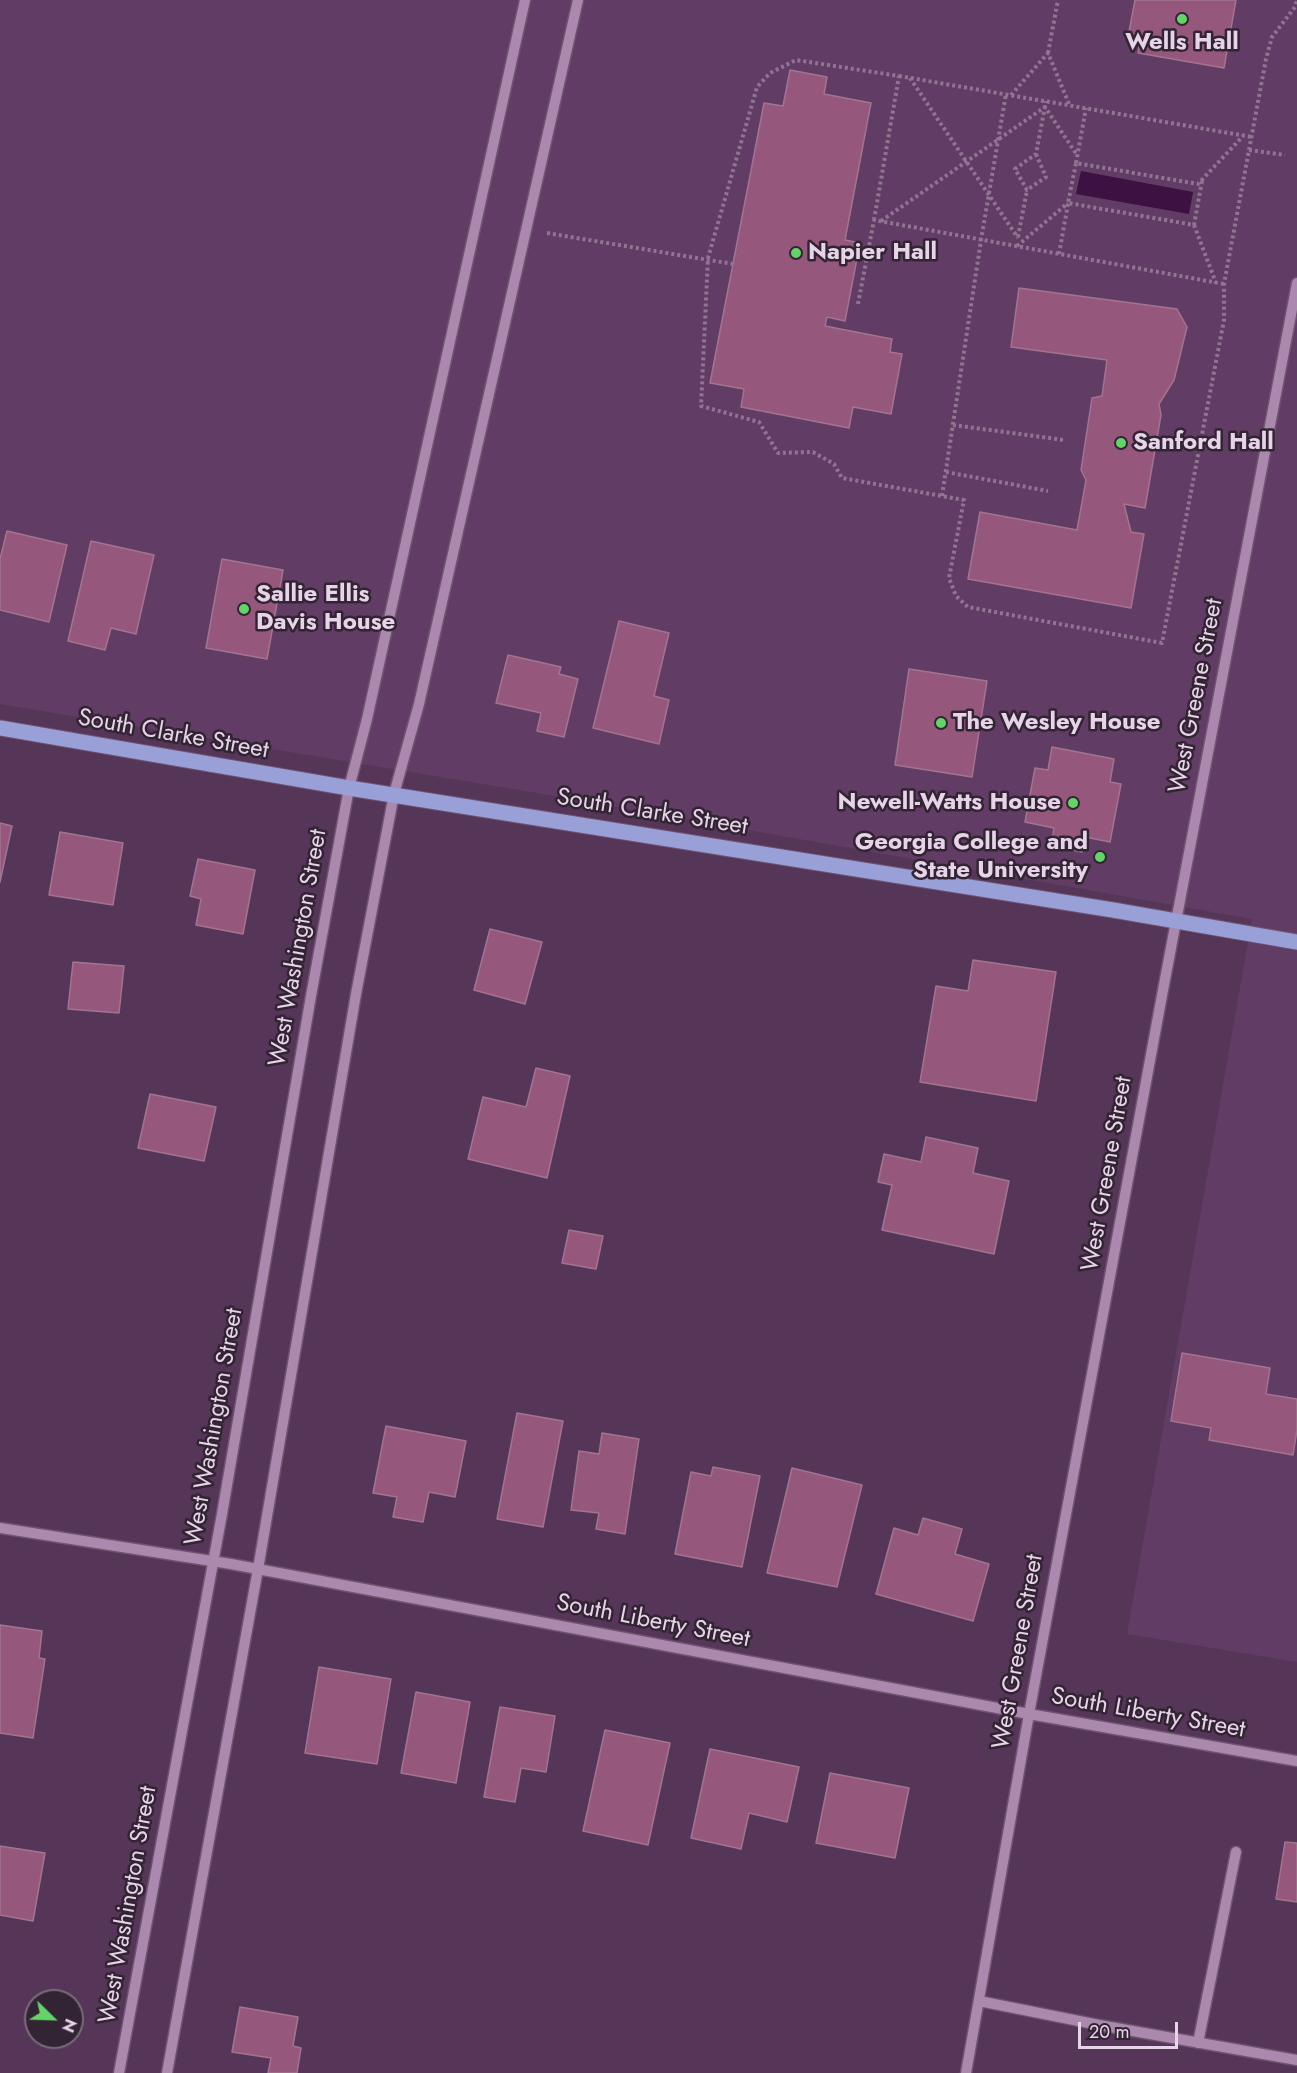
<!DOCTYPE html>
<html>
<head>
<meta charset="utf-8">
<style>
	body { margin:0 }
	#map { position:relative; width:1297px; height:2073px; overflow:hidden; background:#553658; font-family:Jost,sans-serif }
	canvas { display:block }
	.north { position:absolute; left:24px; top:1989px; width:60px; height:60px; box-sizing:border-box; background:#322433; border:2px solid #7a6a7c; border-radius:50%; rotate:113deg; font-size:16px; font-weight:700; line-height:24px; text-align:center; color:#e7d4e9 }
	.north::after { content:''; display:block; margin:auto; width:21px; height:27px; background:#64d468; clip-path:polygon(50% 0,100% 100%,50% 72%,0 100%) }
	.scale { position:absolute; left:1078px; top:2022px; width:100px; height:27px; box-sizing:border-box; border:3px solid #e7d4e9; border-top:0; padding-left:8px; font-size:18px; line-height:21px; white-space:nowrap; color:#e7d4e9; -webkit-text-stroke:4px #322433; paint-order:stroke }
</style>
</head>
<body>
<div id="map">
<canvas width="1297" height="2073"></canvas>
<div class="north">N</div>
<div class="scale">20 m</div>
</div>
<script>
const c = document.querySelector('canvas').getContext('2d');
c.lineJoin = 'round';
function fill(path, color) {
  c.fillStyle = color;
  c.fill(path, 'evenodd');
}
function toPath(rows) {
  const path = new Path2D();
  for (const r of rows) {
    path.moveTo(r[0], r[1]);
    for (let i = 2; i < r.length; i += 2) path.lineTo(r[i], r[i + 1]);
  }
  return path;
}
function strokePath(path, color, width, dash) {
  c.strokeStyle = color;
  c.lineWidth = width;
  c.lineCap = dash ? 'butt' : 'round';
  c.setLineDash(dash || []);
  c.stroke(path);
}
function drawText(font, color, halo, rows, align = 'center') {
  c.font = font + ' Jost,sans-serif';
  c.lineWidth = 5;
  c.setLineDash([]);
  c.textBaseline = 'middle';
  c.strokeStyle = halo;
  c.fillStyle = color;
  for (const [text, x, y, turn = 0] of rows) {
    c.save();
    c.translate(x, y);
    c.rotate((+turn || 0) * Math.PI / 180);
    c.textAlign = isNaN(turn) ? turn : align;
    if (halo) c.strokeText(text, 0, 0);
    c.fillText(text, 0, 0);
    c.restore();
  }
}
fill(toPath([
	[0,0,1297,0,1297,1662,1127,1634,1252,919,555,796,0,704]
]), '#613c64');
fill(toPath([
	[1081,171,1193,192,1189,214,1076,194]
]), '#3d1141');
const building = toPath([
	[1135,0,1236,0,1224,68,1138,53,1140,39,1128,37,1135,0],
	[790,70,827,77,824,94,871,103,845,240,860,243,845,321,827,317,825,326,892,339,890,352,902,354,891,414,853,407,849,428,741,407,744,389,710,383,764,103,783,106,790,70],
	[1019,288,1177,309,1187,327,1174,380,1159,404,1161,415,1145,508,1124,504,1131,532,1144,534,1131,608,968,579,980,512,1077,530,1086,480,1081,470,1092,398,1102,396,1107,360,1011,347,1019,288],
	[7,531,67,545,49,622,0,610,0,559,7,531],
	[91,541,154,555,136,634,111,628,105,650,68,641,91,541],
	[222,559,283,570,267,659,206,648,222,559],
	[619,621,669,633,654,696,669,700,659,744,593,728,619,621],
	[508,655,561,667,559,674,578,679,564,737,537,731,541,713,496,703,508,655],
	[909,669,987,681,972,777,895,765,909,669],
	[1052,747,1114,759,1110,782,1121,784,1110,842,1085,837,1082,852,1051,846,1054,828,1025,822,1035,768,1048,770,1052,747],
	[0,823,12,826,0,882,0,823],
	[60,832,123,843,113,905,49,895,60,832],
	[198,859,255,870,243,934,196,925,201,899,190,896,198,859],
	[490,929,542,942,525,1004,474,990,490,929],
	[973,960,1056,972,1036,1101,920,1082,936,986,968,991,973,960],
	[73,962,124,966,119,1013,68,1009,73,962],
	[536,1068,570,1076,547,1178,468,1159,483,1097,526,1107,536,1068],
	[150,1094,216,1107,204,1161,138,1148,150,1094],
	[926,1137,978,1148,973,1173,1009,1181,994,1254,882,1230,892,1185,878,1182,884,1154,921,1162,926,1137],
	[569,1230,603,1236,596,1269,562,1263,569,1230],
	[1182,1353,1270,1368,1266,1394,1297,1399,1297,1430,1293,1455,1209,1440,1211,1428,1171,1421,1182,1353],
	[517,1413,563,1421,543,1527,497,1519,517,1413],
	[386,1426,466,1441,455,1497,429,1492,423,1522,393,1517,397,1497,373,1493,386,1426],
	[602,1433,639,1439,625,1534,596,1529,599,1513,571,1510,579,1451,599,1454,602,1433],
	[713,1467,760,1476,742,1567,675,1554,691,1472,711,1476,713,1467],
	[792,1468,862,1485,837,1587,767,1573,792,1468],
	[923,1518,962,1529,955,1554,989,1564,973,1621,876,1594,894,1528,918,1535,923,1518],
	[0,1625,42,1631,39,1658,45,1659,33,1738,0,1733,0,1625],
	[319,1667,391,1679,377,1764,305,1753,319,1667],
	[416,1692,470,1702,456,1783,401,1773,416,1692],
	[500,1707,555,1716,546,1772,521,1768,515,1802,484,1797,500,1707],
	[605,1730,670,1743,648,1845,583,1831,605,1730],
	[710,1749,799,1767,787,1822,749,1813,741,1849,691,1838,710,1749],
	[830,1773,909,1788,895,1858,816,1843,830,1773],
	[1285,1842,1297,1843,1297,1902,1276,1899,1285,1842],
	[0,1846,45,1853,33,1921,0,1915,0,1846],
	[240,2007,298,2017,293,2046,301,2048,297,2073,268,2073,271,2058,232,2052,240,2007]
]);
fill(building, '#96577c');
strokePath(building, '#a3748f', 1.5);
const minor = toPath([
	[0,1528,231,1564,1029,1714,1297,1761],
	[979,2001,1099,2025,1297,2060],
	[1198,2043,1236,1852],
	[119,2073,222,1514,311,996,349,788,367,719,525,0],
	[167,2073,258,1569,356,994,394,794,419,704,578,0],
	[966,2073,1029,1714,1163,990,1297,283]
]);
const major = toPath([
	[0,728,349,788,1113,910,1297,942]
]);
strokePath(minor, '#6e5370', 13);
strokePath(major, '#6e5370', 17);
strokePath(toPath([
	[1048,53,1058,0],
	[899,76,1252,137],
	[910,78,1018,238],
	[1011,95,1048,53,1069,104],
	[1249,150,1285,155],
	[1036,154,1046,177,1027,190,1015,169,1036,154,1046,101],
	[1076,163,1086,108],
	[1202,181,1194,225,1068,203,1076,163,1198,184,1243,136],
	[874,220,899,76,796,60,770,73,757,87,708,258,701,406,759,422,778,453,813,452,834,464,842,478,964,500,949,578,956,596,968,607,1162,643,1224,320,1224,284,1266,59,1272,37,1295,7,1297,0],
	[881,221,1045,107,1077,155],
	[1194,225,1216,283],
	[547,233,733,264],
	[1018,237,1027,190],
	[1017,246,1068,203],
	[1059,254,1068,204],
	[858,304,874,220,1224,284],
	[953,425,1064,440],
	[946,472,1048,491],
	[942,496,981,240,1006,94]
]), '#907592', 4, [3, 3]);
strokePath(minor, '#ab88ae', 10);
strokePath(major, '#999fd7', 15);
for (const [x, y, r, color] of [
	[1182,19,6,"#64d468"],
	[796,253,6,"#64d468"],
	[1121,443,6,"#64d468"],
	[244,609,6,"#64d468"],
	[941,723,6,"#64d468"],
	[1073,803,6,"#64d468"],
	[1100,857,6,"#64d468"]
]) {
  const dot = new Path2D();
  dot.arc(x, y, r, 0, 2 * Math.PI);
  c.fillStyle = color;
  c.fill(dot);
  strokePath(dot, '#322433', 2);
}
drawText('bold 24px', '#e7d4e9', '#322433', [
	["Wells Hall",1182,43,"center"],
	["Napier Hall",808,253],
	["Sanford Hall",1133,443],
	["Sallie Ellis",256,595],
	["Davis House",256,623],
	["The Wesley House",953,723],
	["Newell-Watts House",1061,803,"right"],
	["Georgia College and",1088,843,"right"],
	["State University",1088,871,"right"]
], 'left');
drawText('24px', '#e7d4e9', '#322433', [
	["West Greene Street",1197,696,-79],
	["South Clarke Street",173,735,10],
	["South Clarke Street",652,813,9],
	["West Washington Street",299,948,-80],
	["West Greene Street",1108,1174,-80],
	["West Washington Street",215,1427,-80],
	["South Liberty Street",653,1622,11],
	["West Greene Street",1019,1652,-80],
	["South Liberty Street",1148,1714,10],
	["West Washington Street",129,1905,-80]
]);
</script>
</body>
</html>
